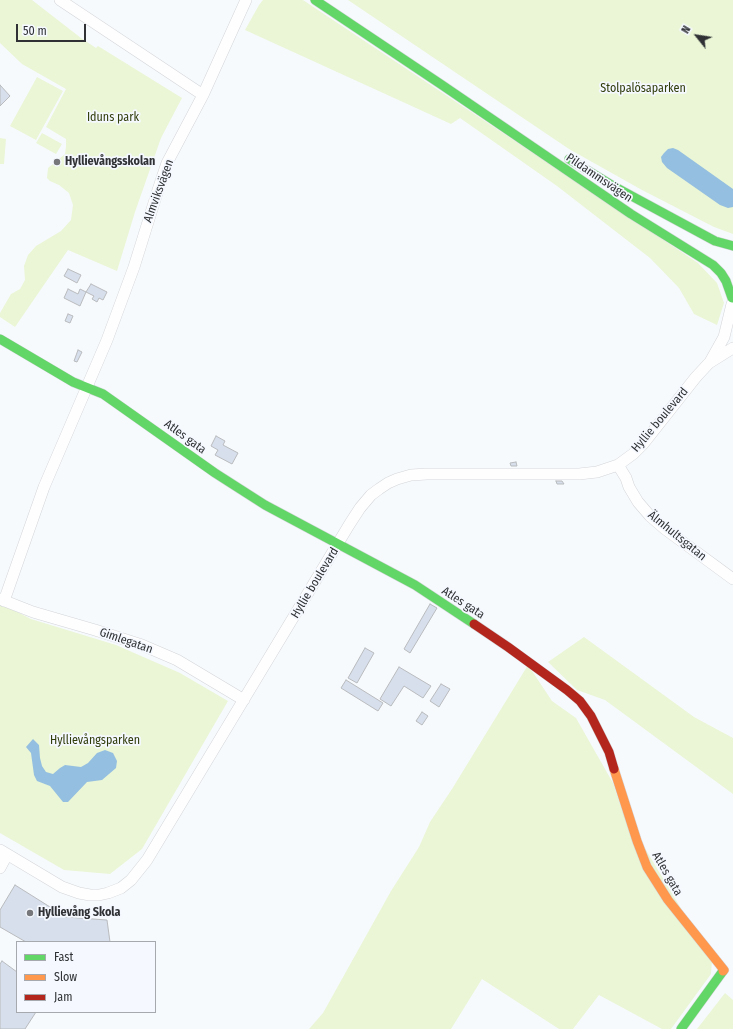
<!DOCTYPE html>
<html>
<head>
<meta charset="utf-8">
<style>
	body { margin:0 }
	#map { position:relative; width:733px; height:1029px; overflow:hidden; background:#f7fafd; font-family:"Fira Sans Condensed",sans-serif }
	canvas { display:block }
	.legend { position:absolute; left:16px; top:941px; width:140px; height:72px; box-sizing:border-box; background:#f5f9ff; border:1px solid #a6a9ae; margin:0; padding:5px 7px; list-style:none; font-size:12px; color:#2f3134 }
	.legend li { display:flex; align-items:center; gap:8px; height:20px }
	.legend b { width:20px; border:1px solid #a6a9ae }
	.north { position:absolute; left:677px; top:16px; width:40px; height:40px; -webkit-text-stroke:3px #f5f9ff; paint-order:stroke; rotate:300deg; font-size:11px; font-weight:700; line-height:16px; text-align:center; color:#2f3134 }
	.north::after { content:''; display:block; margin:auto; width:14px; height:18px; background:#2f3134; clip-path:polygon(50% 0,100% 100%,50% 72%,0 100%) }
	.scale { position:absolute; left:16px; top:24px; width:70px; height:18px; box-sizing:border-box; border:2px solid #2f3134; border-top:0; padding-left:5px; font-size:12px; line-height:14px; white-space:nowrap; color:#2f3134; -webkit-text-stroke:3px #f5f9ff; paint-order:stroke }
</style>
</head>
<body>
<div id="map">
<canvas width="733" height="1029"></canvas>
<ul class="legend">
<li><b style="height:5px;background:#63d668"></b>Fast</li>
<li><b style="height:5px;background:#ff974d"></b>Slow</li>
<li><b style="height:5px;background:#b3261e"></b>Jam</li>
</ul>
<div class="north">N</div>
<div class="scale">50 m</div>
</div>
<script>
const c = document.querySelector('canvas').getContext('2d');
c.lineJoin = 'round';
function fill(path, color) {
  c.fillStyle = color;
  c.fill(path, 'evenodd');
}
function toPath(rows) {
  const path = new Path2D();
  for (const r of rows) {
    path.moveTo(r[0], r[1]);
    for (let i = 2; i < r.length; i += 2) path.lineTo(r[i], r[i + 1]);
  }
  return path;
}
function strokePath(path, color, width, dash) {
  c.strokeStyle = color;
  c.lineWidth = width;
  c.lineCap = dash ? 'butt' : 'round';
  c.setLineDash(dash || []);
  c.stroke(path);
}
function drawText(font, color, halo, rows, align = 'center') {
  c.font = font + ' "Fira Sans Condensed",sans-serif';
  c.lineWidth = 3.5;
  c.setLineDash([]);
  c.textBaseline = 'middle';
  c.strokeStyle = halo;
  c.fillStyle = color;
  for (const [text, x, y, turn = 0] of rows) {
    c.save();
    c.translate(x, y);
    c.rotate((+turn || 0) * Math.PI / 180);
    c.textAlign = isNaN(turn) ? turn : align;
    if (halo) c.strokeText(text, 0, 0);
    c.fillText(text, 0, 0);
    c.restore();
  }
}
fill(toPath([
	[0,0,32,0,81,38,96,48,98,46,182,98,161,138,135,212,117,271,68,250,15,327,0,317,0,313,11,294,20,289,25,280,24,266,28,255,36,246,61,231,71,220,73,205,69,193,59,185,50,181,47,178,48,168,65,154,66,146,66,139,46,127,66,89,22,64,0,43],
	[263,0,303,0,698,263,717,283,724,303,717,325,694,314,679,288,650,258,557,186,460,118,451,124,245,30,259,5],
	[348,0,733,0,733,234,714,227,642,190,569,149],
	[37,77,63,91,36,140,10,126],
	[42,133,62,144,56,154,36,143],
	[0,138,6,139,4,164,0,164],
	[0,603,31,619,116,645,180,673,228,701,142,849,110,874,64,870,0,833],
	[584,637,694,717,733,738,733,794,605,700,577,690,548,662],
	[528,665,552,701,576,718,613,783,622,810,712,960,711,974,671,1029,662,1029,599,995,573,1029,559,1029,482,979,451,1029,309,1029,323,1013,391,891,419,847,430,822,452,789],
	[725,993,733,1000,733,1029,697,1029]
]), '#eaf6d6');
fill(toPath([
	[673,148,678,150,733,189,733,207,728,208,720,205,667,168,662,162,661,157,664,153,668,149],
	[33,739,39,745,40,758,42,766,46,772,53,774,60,768,65,765,81,767,88,763,97,753,105,750,113,753,117,761,116,768,102,780,87,782,68,802,63,802,50,786,37,781,34,775,31,753,26,747]
]), '#95bfe0');
const building = toPath([
	[0,85,10,96,0,106,0,85],
	[68,269,81,275,77,283,64,276,68,269],
	[91,284,107,292,103,300,99,298,97,302,92,299,94,296,86,292,91,284],
	[68,289,78,294,80,289,86,292,80,306,64,298,68,289],
	[68,314,73,316,70,323,65,321,68,314],
	[78,350,82,352,77,362,74,361,78,350],
	[216,436,225,441,223,445,238,453,232,464,215,455,218,450,211,446,216,436],
	[516,462,517,466,511,466,510,463,516,462],
	[556,481,562,481,564,484,557,484,556,481],
	[430,604,437,608,410,653,404,649,430,604],
	[365,648,374,653,357,683,348,678,365,648],
	[399,667,431,686,423,698,404,686,391,706,380,699,399,667],
	[346,680,383,703,378,711,341,688,346,680],
	[441,684,450,689,439,707,430,701,441,684],
	[422,712,428,716,422,725,416,721,422,712],
	[15,885,66,917,107,920,110,942,26,942,0,927,0,910,15,885],
	[2,961,17,972,17,1012,36,1012,25,1029,0,1029,0,964,2,961]
]);
fill(building, '#d6dfeb');
strokePath(building, '#b9bbbe', 1);
const street = toPath([
	[60,0,203,95],
	[710,362,724,337,732,304],
	[618,465,626,478,629,487,638,502,650,516,665,529,733,579],
	[0,599,33,612,95,630,142,645,177,660,244,700],
	[4,601,44,487,107,340,134,267,158,190,167,163,203,95,246,0],
	[0,850,62,887,79,893,90,895,99,895,108,893,121,888,131,880,147,860,349,525,360,508,371,495,379,489,388,483,397,479,411,475,427,474,579,474,597,472,618,465,633,454,643,444,696,377,709,363,733,348],
	[0,868,7,855]
]);
const fast = toPath([
	[315,0,442,85,631,214,713,265,721,273,726,281,732,298],
	[569,159,615,187,715,241,733,246],
	[0,339,73,382,103,394,215,473,265,505,415,585,474,624],
	[681,1029,723,971]
]);
const slow = toPath([
	[614,769,637,841,647,867,668,900,724,970,723,971]
]);
const jam = toPath([
	[474,624,508,647,567,690,580,701,591,716,609,752,614,769]
]);
strokePath(street, '#d3d5d8', 12);
strokePath(fast, '#d3d5d8', 10);
strokePath(slow, '#d3d5d8', 10);
strokePath(jam, '#d3d5d8', 10);
strokePath(street, '#fefeff', 11);
strokePath(fast, '#63d668', 9);
strokePath(slow, '#ff974d', 9);
strokePath(jam, '#b3261e', 9);
for (const [x, y, r, color] of [
	[57,162,4,"#75777a"],
	[30,913,4,"#75777a"]
]) {
  const dot = new Path2D();
  dot.arc(x, y, r, 0, 2 * Math.PI);
  c.fillStyle = color;
  c.fill(dot);
  strokePath(dot, '#f5f9ff', 1.5);
}
drawText('12px', '#313d0b', '#f5f9ff', [
	["Stolpalösaparken",643,89],
	["Iduns park",113,118],
	["Hyllievångsparken",95,741]
]);
drawText('bold 12px', '#2f3134', '#f5f9ff', [
	["Hyllievångsskolan",65,162],
	["Hyllievång Skola",38,913]
], 'left');
drawText('12px', '#2f3134', '#f5f9ff', [
	["Pildammsvägen",599,178,34],
	["Almviksvägen",159,191,-70],
	["Hyllie boulevard",660,420,-50],
	["Atles gata",185,437,36],
	["Älmhultsgatan",677,536,39],
	["Hyllie boulevard",315,583,-59],
	["Atles gata",463,603,33],
	["Gimlegatan",126,641,19],
	["Atles gata",667,874,60]
]);
</script>
</body>
</html>
